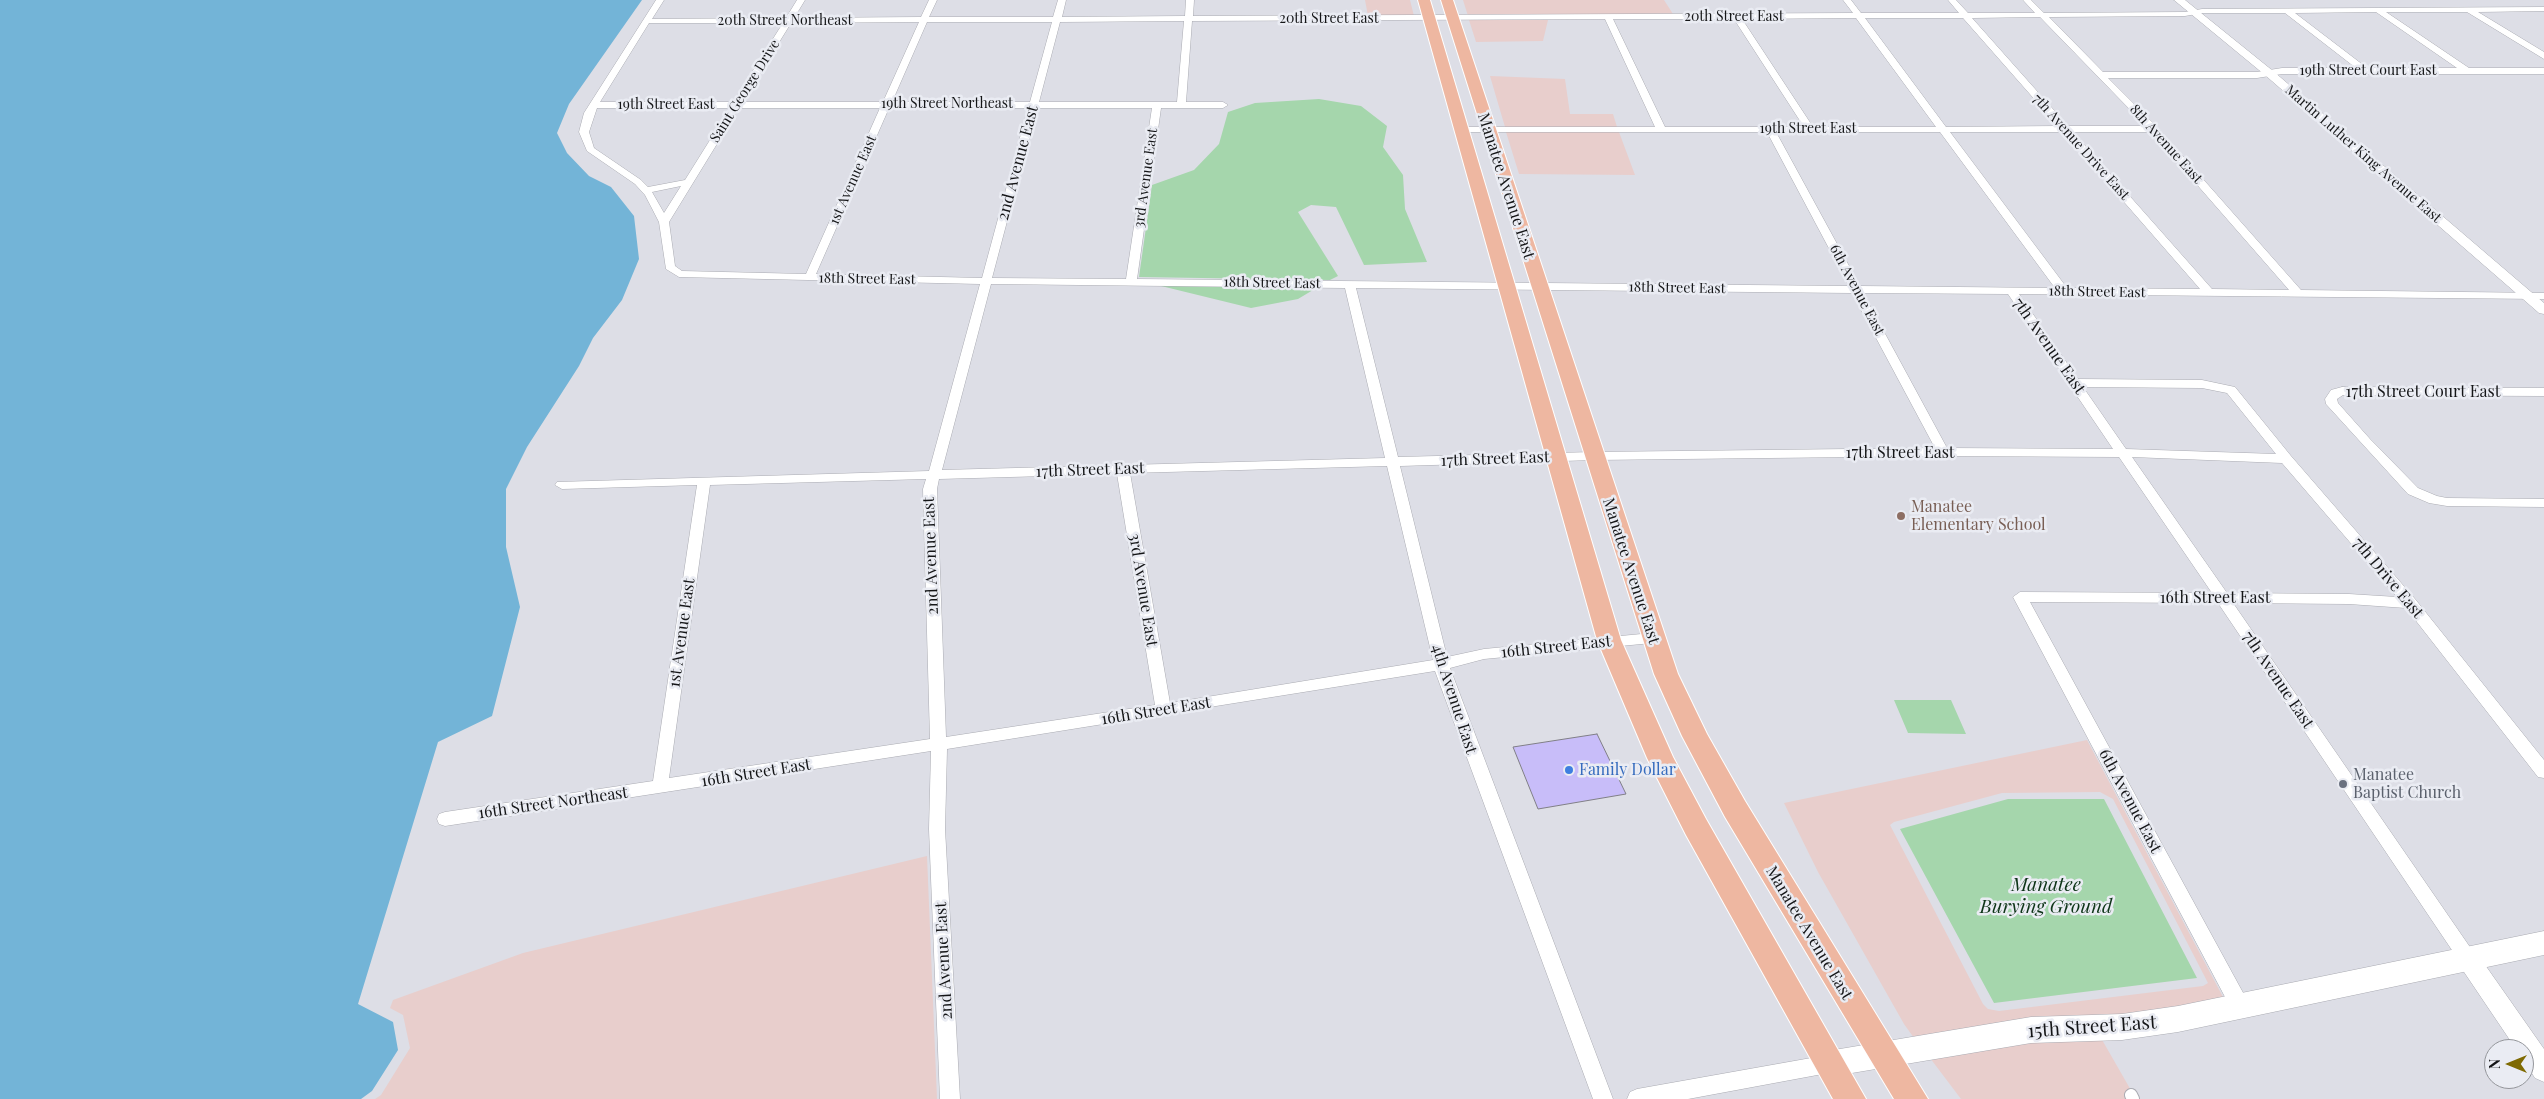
<!DOCTYPE html>
<html>
<head>
<meta charset="utf-8">
<style>
	body { margin:0 }
	#map { position:relative; width:2544px; height:1099px; overflow:hidden; background:#dddee6; font-family:"Playfair Display",serif }
	canvas { display:block }
	.north { position:absolute; left:2484px; top:1039px; width:50px; height:50px; box-sizing:border-box; background:#eaecf3; border:1px solid #94969b; border-radius:50%; rotate:270deg; font-size:14px; font-weight:700; line-height:20px; text-align:center; color:#141517 }
	.north::after { content:''; display:block; margin:auto; width:18px; height:22px; background:#7f6a02; clip-path:polygon(50% 0,100% 100%,50% 72%,0 100%) }
</style>
</head>
<body>
<div id="map">
<canvas width="2544" height="1099"></canvas>
<div class="north">N</div>
</div>
<script>
const c = document.querySelector('canvas').getContext('2d');
c.lineJoin = 'round';
function fill(path, color) {
  c.fillStyle = color;
  c.fill(path, 'evenodd');
}
function toPath(rows) {
  const path = new Path2D();
  for (const r of rows) {
    path.moveTo(r[0], r[1]);
    for (let i = 2; i < r.length; i += 2) path.lineTo(r[i], r[i + 1]);
  }
  return path;
}
function strokePath(path, color, width, dash) {
  c.strokeStyle = color;
  c.lineWidth = width;
  c.lineCap = dash ? 'butt' : 'round';
  c.setLineDash(dash || []);
  c.stroke(path);
}
function drawText(font, color, halo, rows, align = 'center') {
  c.font = font + ' "Playfair Display",serif';
  c.lineWidth = 5;
  c.setLineDash([]);
  c.textBaseline = 'middle';
  c.strokeStyle = halo;
  c.fillStyle = color;
  for (const [text, x, y, turn = 0] of rows) {
    c.save();
    c.translate(x, y);
    c.rotate((+turn || 0) * Math.PI / 180);
    c.textAlign = isNaN(turn) ? turn : align;
    if (halo) c.strokeText(text, 0, 0);
    c.fillText(text, 0, 0);
    c.restore();
  }
}
fill(toPath([
	[1365,0,1410,0,1414,16,1368,16],
	[1463,0,1664,0,1673,14,1468,16],
	[1469,20,1548,20,1543,41,1476,42],
	[1490,76,1565,79,1570,114,1613,114,1617,127,1505,127],
	[1506,132,1619,132,1635,175,1519,174],
	[2087,740,2223,997,2171,1009,1914,1038,1904,1024,1818,872,1784,803],
	[2100,792,2113,799,2208,983,2203,986,1999,1011,1988,1009,1983,1004,1890,825,1894,822,2002,793],
	[927,856,937,1099,375,1099,381,1095,410,1048,403,1015,390,1008,393,1000,523,953],
	[2101,1038,2136,1099,1961,1099,1930,1058,2036,1040]
]), '#e8cecc');
fill(toPath([
	[1319,99,1361,106,1387,126,1383,147,1403,175,1405,209,1427,262,1364,265,1336,207,1311,205,1298,212,1338,276,1330,280,1139,277,1152,185,1194,170,1219,144,1228,112,1255,103],
	[1157,285,1318,287,1298,299,1251,308],
	[1894,700,1951,700,1966,734,1908,733],
	[2008,799,2104,799,2197,978,1994,1003,1900,829]
]), '#a5d6ac');
fill(toPath([
	[0,0,642,0,569,104,557,133,567,153,589,176,611,187,634,216,639,259,622,300,593,338,579,366,527,447,506,489,506,547,520,607,492,716,438,742,358,1004,393,1022,398,1050,372,1091,361,1099,0,1099]
]), '#73b4d7');
const building = toPath([
	[1597,734,1626,794,1538,809,1513,747,1597,734]
]);
fill(building, '#c8bdf9');
strokePath(building, '#807f86', 1);
const pedestrian = toPath([
	[2131,1095,2133,1099]
]);
const minor = toPath([
	[656,0,664,0,652,19,786,18,797,0,805,0,794,18,921,17,929,0,937,0,929,17,1053,17,1058,0,1066,0,1062,17,1185,16,1186,0,1194,0,1193,16,1853,13,1843,0,1851,0,1861,13,1959,13,1948,0,1956,0,1968,13,2035,13,2023,0,2031,0,2044,13,2185,12,2202,9,2544,7,2544,11,2478,12,2544,52,2544,59,2467,12,2386,12,2469,68,2544,68,2544,74,2282,74,2257,78,2108,78,2157,127,2301,290,2544,293,2544,299,2019,294,2078,379,2202,380,2235,387,2291,456,2415,599,2544,760,2544,778,2538,777,2406,608,2349,604,2233,603,2474,953,2477,959,2474,965,2468,967,2462,965,2218,603,2030,602,2247,1000,2249,1006,2247,1012,2240,1015,2233,1012,2013,597,2020,592,2212,593,2119,457,1943,456,1594,460,1400,466,1447,657,1484,649,1652,633,1657,634,1659,638,1657,642,1652,643,1484,659,1450,668,1613,1099,1593,1099,1435,671,947,749,945,829,960,1099,940,1099,929,829,931,751,445,826,439,824,437,819,439,814,445,812,653,781,697,485,562,489,555,485,557,482,929,471,980,284,679,277,666,269,659,222,645,195,635,184,587,151,579,132,584,113,656,0],
	[2376,12,2457,68,2367,68,2295,13,2376,12],
	[2202,13,2285,13,2356,68,2282,68,2257,72,2103,72,2049,17,2185,16,2202,13],
	[2040,17,2146,126,2068,126,1972,18,2040,17],
	[1856,18,1936,127,1813,127,1742,19,1856,18],
	[1865,18,1963,18,2058,126,1946,127,1865,18],
	[1605,19,1655,127,1462,127,1457,130,1459,132,1767,132,1849,286,1137,279,1161,108,1223,108,1228,105,1223,102,1186,102,1192,21,1605,19],
	[1613,19,1734,19,1804,127,1665,127,1613,19],
	[1184,21,1177,102,1039,102,1060,22,1184,21],
	[919,22,883,102,742,102,791,23,919,22],
	[927,22,1052,22,1030,102,892,102,927,22],
	[649,23,783,23,733,102,600,102,649,23],
	[597,108,730,108,685,180,648,187,641,180,594,148,589,132,597,108],
	[739,108,880,108,806,274,682,271,675,266,669,222,739,108],
	[889,108,1028,108,982,278,816,274,889,108],
	[1037,108,1152,108,1126,279,992,278,1037,108],
	[1776,132,1940,132,2055,288,1860,286,1776,132],
	[1950,132,2063,132,2200,289,2067,288,1950,132],
	[2073,132,2151,132,2289,290,2212,289,2073,132],
	[681,186,664,213,652,192,681,186],
	[991,284,1345,288,1385,458,942,470,991,284],
	[1356,288,1852,293,1935,448,1594,452,1398,457,1356,288],
	[1863,293,2008,294,2113,449,1947,448,1863,293],
	[2083,387,2202,388,2227,393,2276,454,2126,449,2083,387],
	[2132,457,2282,463,2397,597,2349,594,2227,593,2132,457],
	[1387,466,1433,660,1170,703,1130,473,1387,466],
	[1117,474,1155,705,946,737,937,489,939,479,1117,474],
	[926,479,923,489,930,739,669,778,710,485,926,479],
	[2342,387,2544,388,2544,396,2343,395,2337,399,2338,403,2370,439,2418,488,2437,496,2447,498,2544,499,2544,507,2447,506,2429,503,2408,494,2326,404,2325,399,2331,390,2342,387],
	[1828,1055,1835,1058,1838,1064,1835,1070,1828,1073,1688,1099,1627,1099,1630,1092,1637,1089,1828,1055]
]);
const tertiary = toPath([
	[2174,0,2185,0,2273,71,2544,303,2544,314,2539,313,2265,75,2174,0],
	[2468,949,2476,952,2544,1049,2544,1082,2535,1078,2524,1061,2524,1049,2516,1049,2460,966,2456,959,2460,952,2468,949]
]);
const secondary = toPath([
	[2544,931,2544,955,2178,1032,2122,1040,2031,1043,1828,1077,1818,1073,1814,1064,1818,1055,1828,1051,2031,1017,2122,1014,2178,1006,2544,931]
]);
const primary = toPath([
	[1418,0,1430,0,1621,640,1673,757,1706,819,1866,1099,1833,1099,1686,835,1647,758,1597,640,1418,0],
	[1441,0,1453,0,1678,674,1707,734,1745,801,1928,1099,1894,1099,1725,817,1682,736,1654,674,1441,0]
]);
strokePath(pedestrian, '#aaabb2', 14);
strokePath(minor, '#aaabb2', 1);
strokePath(tertiary, '#aaabb2', 1);
strokePath(secondary, '#aaabb2', 1);
strokePath(primary, '#fff', 2);
strokePath(pedestrian, '#fff', 12);
fill(minor, '#fff');
fill(tertiary, '#fff');
fill(secondary, '#fff');
fill(primary, '#eeb7a1');
for (const [x, y, r, color] of [
	[1901,516,5,"#8d6e63"],
	[1569,770,5,"#3f7fe0"],
	[2343,784,5,"#6b7280"]
]) {
  const dot = new Path2D();
  dot.arc(x, y, r, 0, 2 * Math.PI);
  c.fillStyle = color;
  c.fill(dot);
  strokePath(dot, '#eaecf3', 2);
}
drawText('14px', '#141517', '#eaecf3', [
	["20th Street East",1734,17],
	["20th Street East",1329,19],
	["20th Street Northeast",785,21],
	["19th Street Court East",2368,71],
	["Saint George Drive",745,91,-58],
	["19th Street Northeast",947,104],
	["19th Street East",666,105],
	["19th Street East",1808,129],
	["8th Avenue East",2166,144,48],
	["7th Avenue Drive East",2081,147,48],
	["Martin Luther King Avenue East",2363,154,41],
	["3rd Avenue East",1146,178,-82],
	["1st Avenue East",853,180,-66],
	["18th Street East",867,279,1],
	["18th Street East",1272,283,1],
	["18th Street East",1677,288,1],
	["6th Avenue East",1857,290,62],
	["18th Street East",2097,292,1]
]);
drawText('16px', '#141517', '#eaecf3', [
	["2nd Avenue East",1018,163,-75],
	["Manatee Avenue East",1506,186,72],
	["7th Avenue East",2049,346,55],
	["17th Street Court East",2423,392],
	["17th Street East",1900,453],
	["17th Street East",1495,459,-2],
	["17th Street East",1090,470,-2],
	["2nd Avenue East",931,556,-92],
	["Manatee Avenue East",1631,571,72],
	["7th Drive East",2388,578,50],
	["3rd Avenue East",1143,590,81],
	["16th Street East",2215,598],
	["1st Avenue East",682,633,-82],
	["16th Street East",1556,647,-6],
	["7th Avenue East",2278,680,56],
	["4th Avenue East",1454,699,72],
	["16th Street East",1156,711,-9],
	["16th Street East",756,773,-9],
	["6th Avenue East",2130,801,62],
	["16th Street Northeast",553,803,-8],
	["Manatee Avenue East",1809,933,59],
	["2nd Avenue East",944,961,-93]
]);
drawText('16px', '#785e54', '#eaecf3', [
	["Manatee",1911,507],
	["Elementary School",1911,525]
], 'left');
drawText('16px', '#366cbe', '#eaecf3', [
	["Family Dollar",1579,770]
], 'left');
drawText('16px', '#5b616d', '#eaecf3', [
	["Manatee",2353,775],
	["Baptist Church",2353,793]
], 'left');
drawText('italic 19px', '#0e3518', '#eaecf3', [
	["Manatee",2046,885],
	["Burying Ground",2046,907]
]);
drawText('19px', '#141517', '#eaecf3', [
	["15th Street East",2092,1027,-4]
]);
</script>
</body>
</html>
